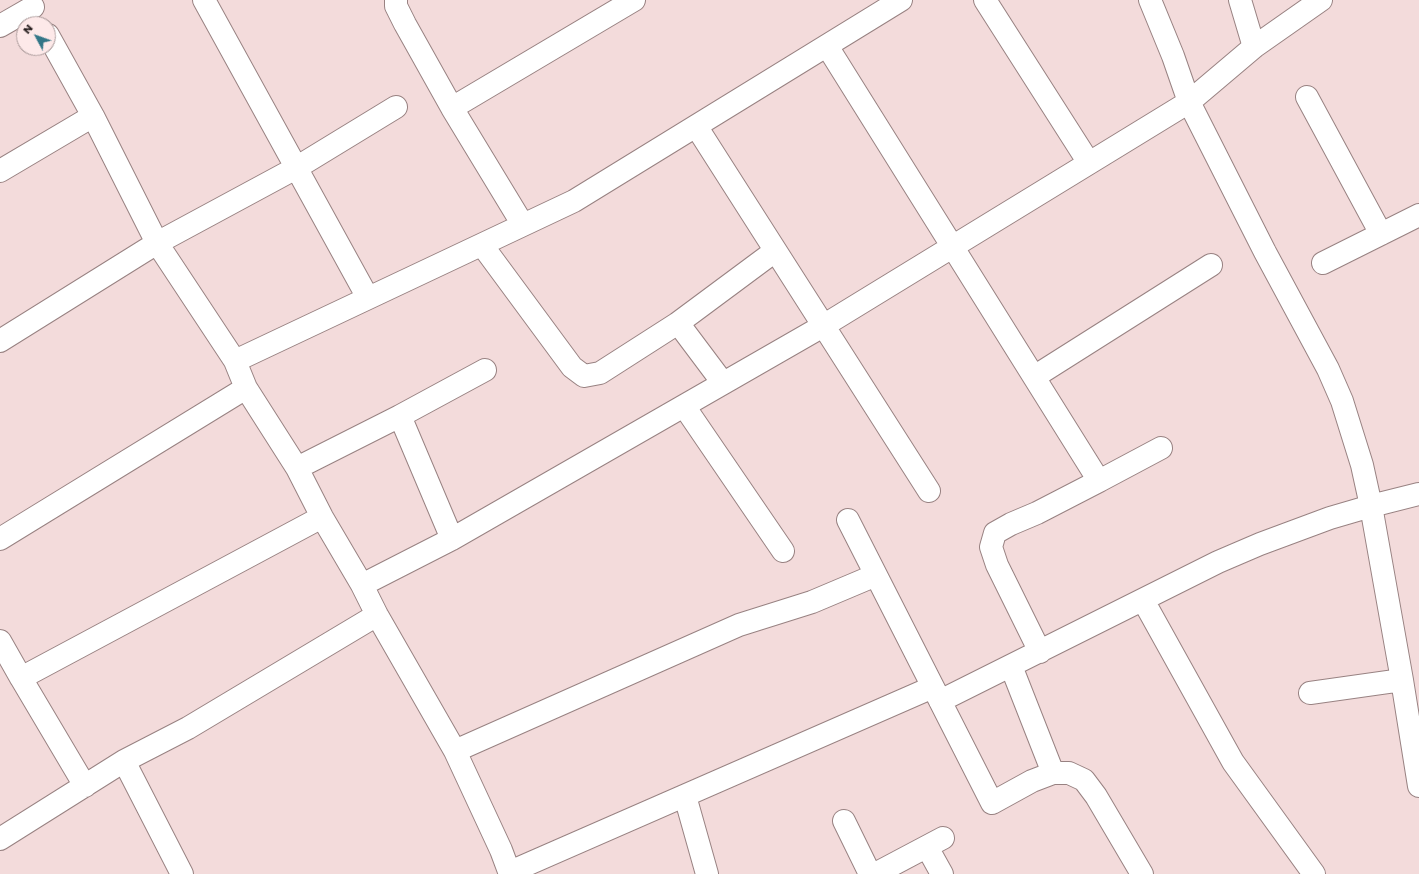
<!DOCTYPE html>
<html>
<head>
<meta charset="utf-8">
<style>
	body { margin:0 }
	#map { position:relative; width:1419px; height:874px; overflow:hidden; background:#f3dbdb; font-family:Poppins,sans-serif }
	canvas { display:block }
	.north { position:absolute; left:16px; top:16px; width:40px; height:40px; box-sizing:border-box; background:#fde9e9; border:1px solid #a69696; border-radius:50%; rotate:311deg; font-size:11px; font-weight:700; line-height:16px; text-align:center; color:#231a1a }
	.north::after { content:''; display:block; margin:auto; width:14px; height:18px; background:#337687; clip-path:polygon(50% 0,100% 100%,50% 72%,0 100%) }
</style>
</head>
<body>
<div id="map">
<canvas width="1419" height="874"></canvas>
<div class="north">N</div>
</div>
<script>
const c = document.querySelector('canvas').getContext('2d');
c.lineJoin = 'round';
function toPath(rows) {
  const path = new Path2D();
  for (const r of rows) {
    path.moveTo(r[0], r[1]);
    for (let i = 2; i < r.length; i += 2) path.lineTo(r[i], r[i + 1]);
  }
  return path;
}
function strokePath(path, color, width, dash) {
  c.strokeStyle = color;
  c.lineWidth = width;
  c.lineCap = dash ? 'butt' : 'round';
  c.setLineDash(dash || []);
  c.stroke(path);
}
const street = toPath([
	[204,0,368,298],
	[396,0,396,6,405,24,452,108,523,225],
	[985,0,1089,163],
	[1150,0,1173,56,1189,102,1265,252,1328,369,1342,401,1362,465,1371,506,1402,680,1419,786],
	[1240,0,1254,47],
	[0,26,33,7],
	[48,35,93,116,157,243,235,361,246,388,297,468,322,517,362,585,452,539,823,326,1189,102,1254,47,1321,0],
	[827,46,1099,481,1161,448],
	[1307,97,1381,234],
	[452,108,634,0],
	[696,126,929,491],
	[0,171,93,116],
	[482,245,572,367,584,376,600,373,678,323,723,383],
	[1323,263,1419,215],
	[678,323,775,251],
	[0,341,157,243,296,168,396,107],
	[235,361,574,201,901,0],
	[1034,377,1211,265],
	[684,406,783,551],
	[400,416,485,370],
	[297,468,400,416,452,539],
	[848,520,992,803,1032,781,1053,773,1069,773,1084,780,1096,796,1142,874],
	[0,539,246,388],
	[362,585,377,615,455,751,501,850,510,874],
	[1143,600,1233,762,1314,874],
	[0,641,21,678,322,517],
	[1040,652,997,565,991,547,995,533,1011,524,1037,513,1099,481],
	[1011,666,1053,773],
	[21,678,85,786],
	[1310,693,1402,680],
	[940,701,1218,562,1260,544,1330,518,1371,506,1419,494],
	[455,751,739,625,812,602,876,575],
	[124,761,182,874],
	[685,796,707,874],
	[844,821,870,874],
	[0,839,124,761,188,728,377,615],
	[927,847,942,874],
	[510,872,933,687],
	[875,874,943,838]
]);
strokePath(street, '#988282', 24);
strokePath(street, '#fff', 22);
</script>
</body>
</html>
